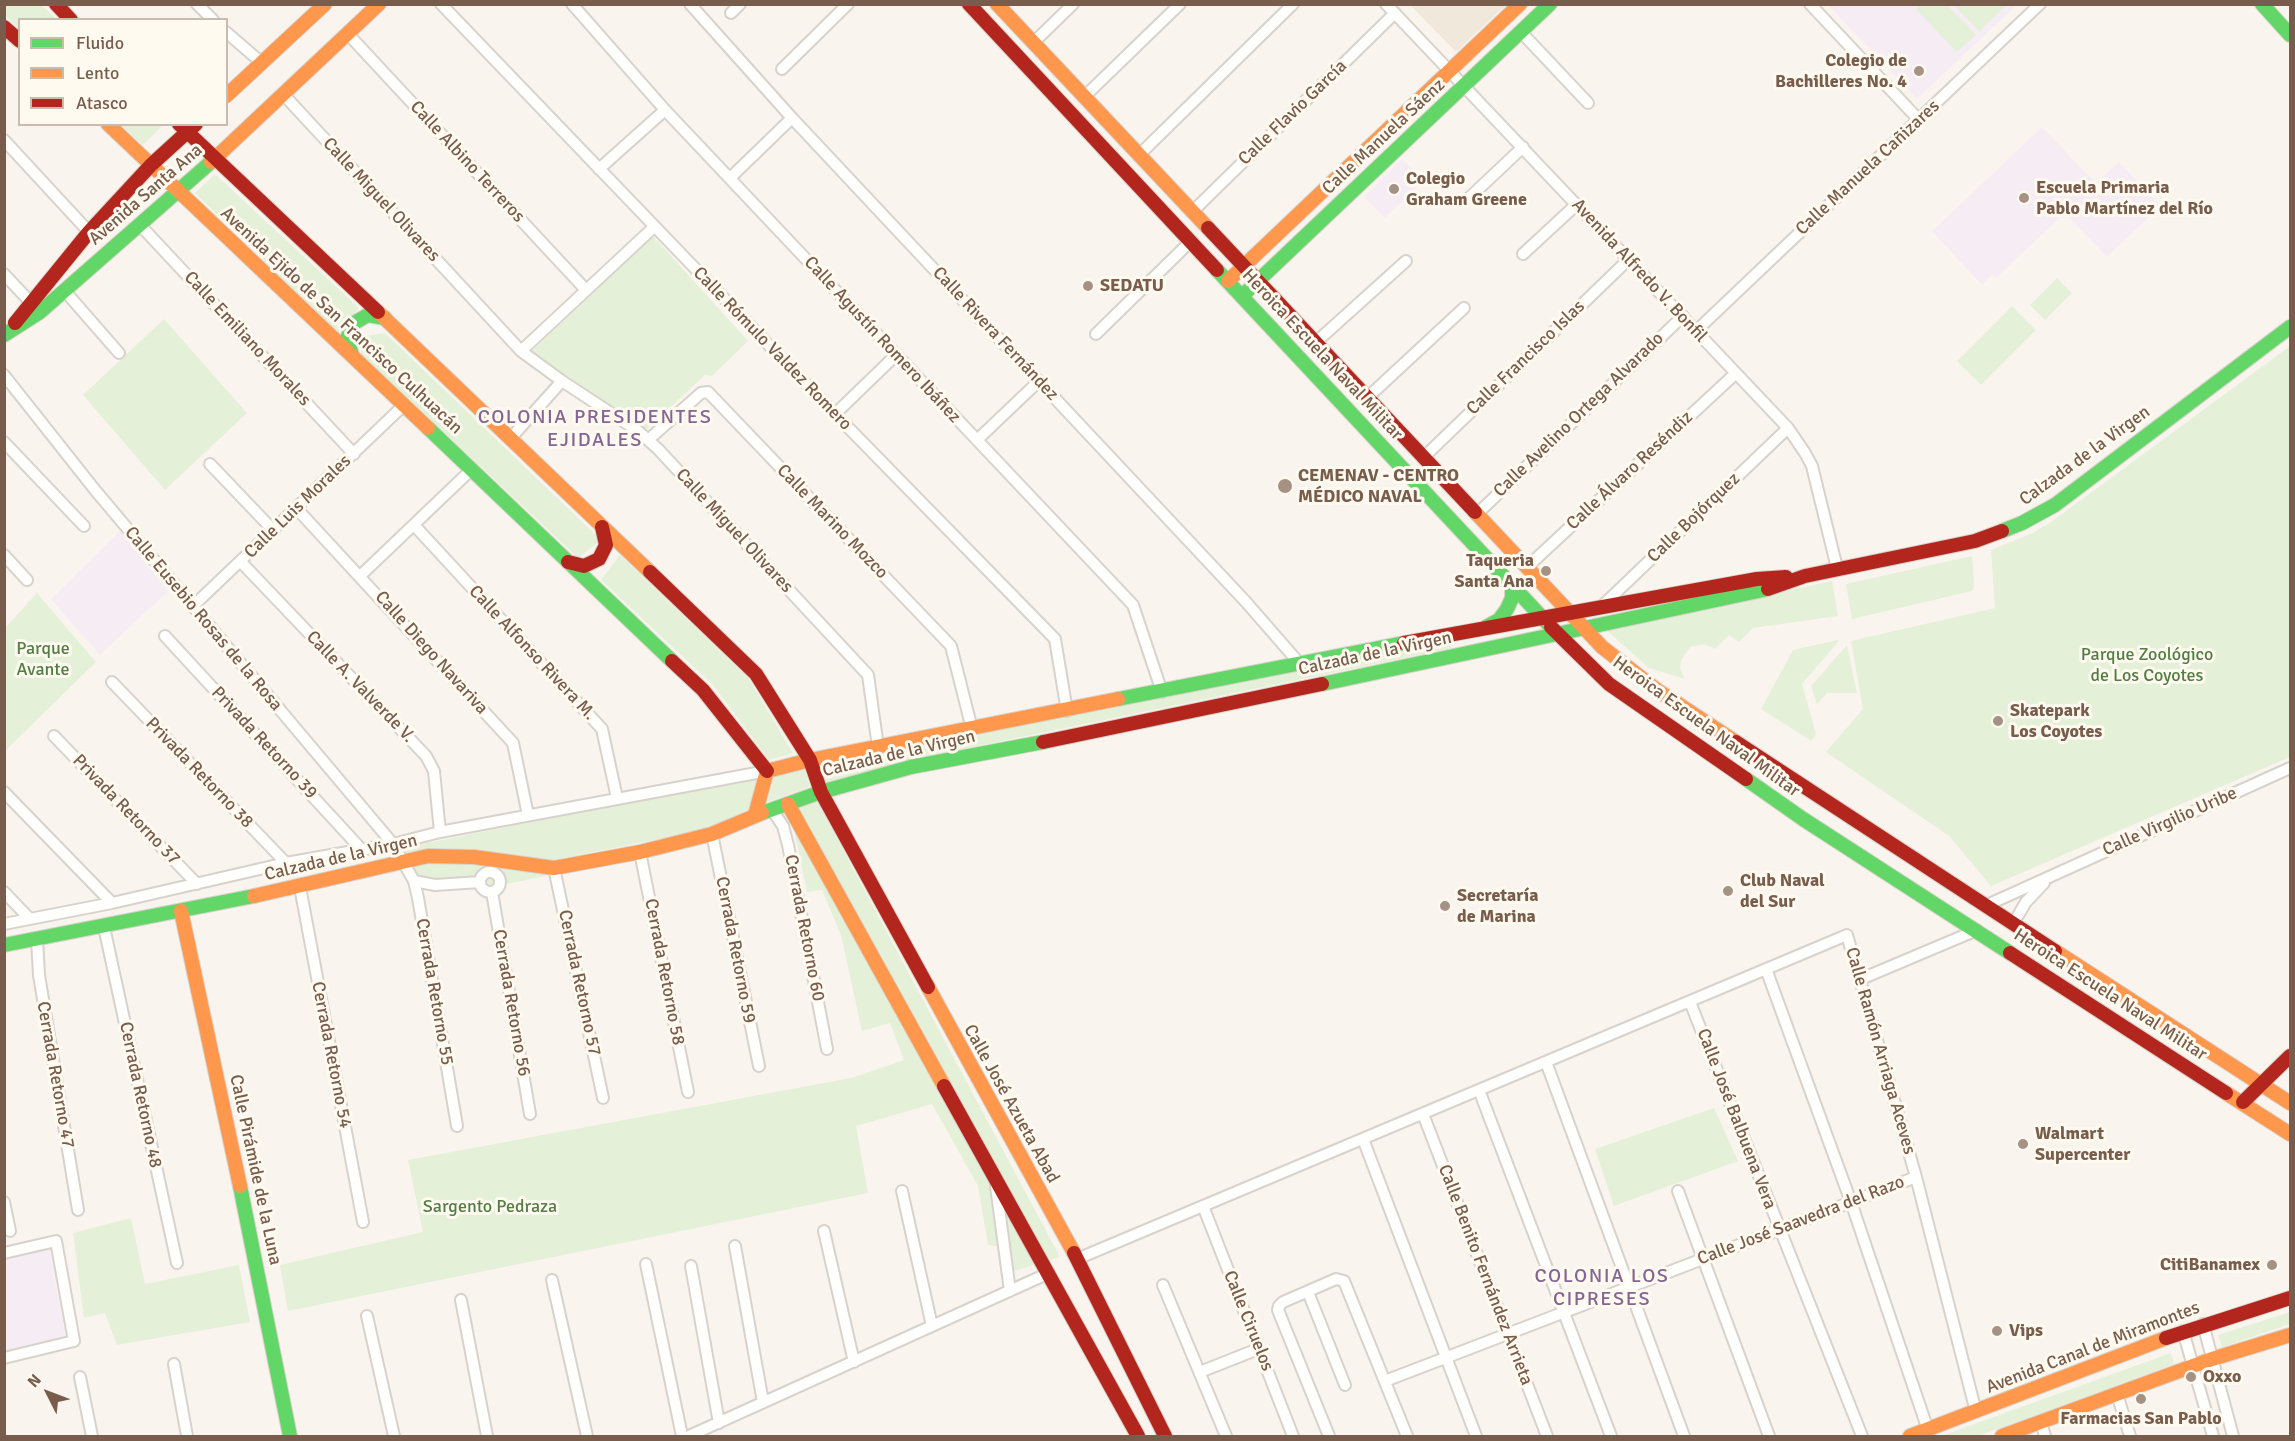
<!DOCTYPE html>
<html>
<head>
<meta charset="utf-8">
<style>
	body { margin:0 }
	#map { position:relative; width:2295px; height:1441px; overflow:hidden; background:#f9f5ee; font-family:Signika,sans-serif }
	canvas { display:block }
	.frame { position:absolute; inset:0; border:6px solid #785d4c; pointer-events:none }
	.legend { position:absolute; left:18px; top:18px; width:210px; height:108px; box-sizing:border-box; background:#fffaf0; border:2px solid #c9bbae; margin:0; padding:8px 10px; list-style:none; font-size:18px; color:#785d4c }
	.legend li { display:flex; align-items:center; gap:12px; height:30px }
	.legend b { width:30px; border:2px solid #c9bbae }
	.north { position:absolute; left:18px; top:1363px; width:60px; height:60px; -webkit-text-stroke:4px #fffaf0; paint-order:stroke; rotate:312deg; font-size:16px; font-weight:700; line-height:24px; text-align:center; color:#785d4c }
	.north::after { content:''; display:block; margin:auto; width:21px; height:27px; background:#785d4c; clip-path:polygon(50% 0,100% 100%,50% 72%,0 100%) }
</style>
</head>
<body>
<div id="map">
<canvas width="2295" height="1441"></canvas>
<div class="frame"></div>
<ul class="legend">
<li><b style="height:8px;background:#63d668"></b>Fluido</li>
<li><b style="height:8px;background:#ff974d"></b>Lento</li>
<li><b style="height:8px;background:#b3261e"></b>Atasco</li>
</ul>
<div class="north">N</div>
</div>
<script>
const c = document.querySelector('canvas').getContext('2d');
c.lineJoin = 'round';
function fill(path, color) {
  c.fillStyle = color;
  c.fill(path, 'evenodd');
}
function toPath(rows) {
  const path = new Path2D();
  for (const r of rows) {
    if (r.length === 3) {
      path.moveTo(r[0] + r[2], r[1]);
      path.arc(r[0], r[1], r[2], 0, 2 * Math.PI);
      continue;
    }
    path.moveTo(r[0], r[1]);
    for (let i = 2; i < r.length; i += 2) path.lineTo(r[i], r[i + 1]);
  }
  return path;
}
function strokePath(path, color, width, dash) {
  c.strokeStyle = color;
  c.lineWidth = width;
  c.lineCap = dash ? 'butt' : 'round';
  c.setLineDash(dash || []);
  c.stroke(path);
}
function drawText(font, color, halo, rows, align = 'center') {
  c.font = font + ' Signika,sans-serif';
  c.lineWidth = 6;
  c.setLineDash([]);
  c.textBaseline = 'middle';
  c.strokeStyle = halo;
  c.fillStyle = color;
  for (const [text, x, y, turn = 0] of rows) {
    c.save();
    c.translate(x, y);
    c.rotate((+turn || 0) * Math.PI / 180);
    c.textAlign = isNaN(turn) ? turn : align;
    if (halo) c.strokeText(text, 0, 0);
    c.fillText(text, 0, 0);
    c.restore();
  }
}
fill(toPath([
	[1410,5,1506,5,1456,52]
]), '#f1e8dc');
fill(toPath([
	[1828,5,2017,5,1917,99],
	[2042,127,2096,183,2119,162,2161,206,2107,257,2065,213,1996,278,1992,275,1982,285,1932,231],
	[1402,159,1424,180,1385,218,1364,197],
	[120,531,168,591,100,655,51,599],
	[49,1247,66,1338,5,1353,4,1258]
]), '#f6edf4');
fill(toPath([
	[1921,4,1947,5,1976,35,1957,52,1916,9],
	[4,5,41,5,57,19,20,20,19,29,5,15],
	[1954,5,2007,5,1979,31],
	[121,125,163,125,143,145],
	[215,174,359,308,338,333,195,193],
	[653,236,748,341,712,376,705,375,645,431,532,351],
	[2057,278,2072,293,2045,320,2030,305],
	[2012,306,2036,330,1981,385,1957,361],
	[164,319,247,413,165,490,83,395],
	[385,333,601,540,578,558,361,354,359,337],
	[2290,346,2290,757,1991,886,1949,836,1826,752,1863,709,1851,641,1995,608,1991,550,2033,533,2051,522],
	[620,555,749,679,793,753,769,760,713,685,601,580],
	[1972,556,1974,587,1972,591,1852,619,1846,584],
	[1832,581,1838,616,1753,628,1739,642,1729,635,1715,649,1704,644,1690,647,1682,659,1680,668,1685,679,1649,668,1606,630],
	[37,593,96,662,5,751,5,628],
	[1450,640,1452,648,906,761,825,784,818,765],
	[1838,640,1838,642,1802,684,1816,734,1811,741,1761,709,1793,650],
	[1847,645,1857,693,1827,693,1817,704,1811,686],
	[804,768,810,787,767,802,774,777],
	[757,777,749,809,703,830,554,860,445,848,399,857,397,849],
	[817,801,1060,1257,1001,1275,997,1246,988,1245,978,1186,932,1104,856,1126,868,1193,288,1311,280,1265,423,1232,408,1160,851,1078,904,1060,890,1023,862,1031,841,935,822,890,807,892,793,825,782,815],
	[461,861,545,872,546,876,492,887,467,876,437,879,410,873,407,865],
	[1714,1108,1738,1161,1614,1206,1595,1149],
	[131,1218,145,1284,239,1265,250,1322,117,1345,105,1313,84,1318,73,1233],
	[2290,1312,2290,1324,2222,1347,2218,1335],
	[2171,1353,2174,1364,1978,1436,1941,1436]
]), '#e5f0d9');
const street = toPath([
	[197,4,213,20],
	[441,4,835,414,1055,639,1067,711],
	[572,4,665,110,1133,605,1162,692],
	[690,4,792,118,1246,602,1300,664],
	[1386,4,1788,428,1805,453,1812,466,1837,568],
	[1810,4,1919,120],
	[731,13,740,4],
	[226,32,262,63],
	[1521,32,1588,103],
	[348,34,586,290],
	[1033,43,1073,4],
	[782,69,848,4],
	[283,94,521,351,562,381,638,431,658,449,868,675,878,747],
	[1084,97,1180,4],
	[4,140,89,232],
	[1139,155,1293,4],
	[599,169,665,110],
	[730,178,792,118],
	[1469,198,1523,147],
	[1192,212,1395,13],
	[140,225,354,454],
	[1523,254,1577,204],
	[4,274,35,307],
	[64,290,119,353],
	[1696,331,2040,4],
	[1096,334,1191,241],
	[1315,343,1406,261],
	[521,351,654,227],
	[4,375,95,490,393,844,414,881,418,898,457,1126],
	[1367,398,1464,308],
	[835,414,896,355],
	[510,439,562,381],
	[648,440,701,393,708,392,951,646,972,729],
	[977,440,1039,381],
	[4,442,84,526],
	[1423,458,1629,259],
	[210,464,274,531],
	[297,509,513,743,528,815],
	[1476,515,1683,316],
	[414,525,602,729,617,798],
	[4,555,27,580],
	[241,562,426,756,434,771,440,832],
	[1526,568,1735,374],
	[360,576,472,469],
	[192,607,403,406],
	[1601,607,1788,428],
	[165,636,362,850],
	[112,682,286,863],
	[54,736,197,884],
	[4,792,112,903],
	[772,810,783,826,788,845,827,1049],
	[712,834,759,1066],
	[640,852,688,1092],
	[554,868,603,1098],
	[490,882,10],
	[414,881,435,885,480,882],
	[300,887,363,1222],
	[4,892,30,919],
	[492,892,530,1114],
	[1985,906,2290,768],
	[4,924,112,903,286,863,393,844,440,832,767,771],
	[2013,924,2026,902,2044,883],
	[104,927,177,1263],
	[37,939,39,975,78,1210],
	[1766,969,1851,1202,1928,1430],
	[1861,979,1977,930],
	[1690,1002,1862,1436],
	[1546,1062,1684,1436],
	[1479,1090,1611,1436],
	[1423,1114,1547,1436],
	[1363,1139,1476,1436],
	[996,1186,1010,1291],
	[902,1191,932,1326],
	[1678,1191,1769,1436],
	[4,1202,10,1231],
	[1203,1206,1293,1436],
	[824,1231,854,1362],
	[735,1246,763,1402],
	[4,1253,56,1241,74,1341,4,1358],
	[1077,1259,1847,935,1916,1177,1976,1412],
	[646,1264,682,1436],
	[691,1266,719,1423],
	[552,1280,587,1436],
	[1163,1285,1226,1436],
	[1308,1292,1345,1385],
	[461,1300,487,1436],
	[367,1316,394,1436],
	[2203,1324,2233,1436],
	[2183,1331,2213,1436],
	[174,1364,187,1436],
	[1200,1372,1258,1349],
	[80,1377,92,1436],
	[1385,1381,1916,1177],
	[2117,1394,2130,1436],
	[2041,1422,2045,1436],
	[689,1436,1049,1273],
	[1329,1436,1278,1310,1279,1306,1283,1302,1336,1279,1344,1281,1407,1436]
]);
const fast = toPath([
	[2262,4,2290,35],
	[1217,270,1551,627],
	[1242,296,1550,4],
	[4,335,40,312,211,162],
	[352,355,347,338,354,323,368,315,385,318],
	[428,428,672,661],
	[2002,531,2022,523,2055,505,2290,327],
	[1486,627,1499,620,1507,609,1512,598,1512,586],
	[1322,684,1768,589],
	[1118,699,1404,643],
	[1746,779,1803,819,2010,953],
	[762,813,821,792,911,767,1043,742],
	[4,945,254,896],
	[240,1186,290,1436]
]);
const slow = toPath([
	[997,4,1208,228],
	[226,96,325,4],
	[108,124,428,428],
	[211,162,379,4],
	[1228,281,1520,4],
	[378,312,650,572],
	[1475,512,1602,647,1657,690,1736,742],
	[767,771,810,760,1118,699],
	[788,804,944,1086],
	[755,815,767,771],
	[254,896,428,856,474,857,554,868,640,852,712,834,762,813],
	[181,911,240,1186],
	[2055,951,2290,1103],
	[928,987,1074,1253],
	[2226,1093,2290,1134],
	[1910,1436,2166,1338],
	[2002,1436,2212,1359,2290,1335]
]);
const jam = toPath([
	[56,4,71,20],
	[969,4,1217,270],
	[4,27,20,41],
	[179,124,378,312],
	[1208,228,1475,512],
	[15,323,89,232,151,165,196,124],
	[568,562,584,566,599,559,606,545,602,527],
	[650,572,756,674,810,760,821,792,928,987],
	[1768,589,1805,576,1975,541,2002,531],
	[1551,627,1609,684,1746,779],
	[1404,643,1757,579,1786,577],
	[672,661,703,690,767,771],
	[1043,742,1322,684],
	[1736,742,2055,951],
	[2010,953,2226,1093],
	[944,1086,1138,1436],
	[2243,1102,2290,1056],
	[1074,1253,1165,1436],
	[2166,1338,2290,1298]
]);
strokePath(street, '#d8d2cc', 14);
strokePath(fast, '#d9d2cb', 16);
strokePath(slow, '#d9d2cb', 16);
strokePath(jam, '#d9d2cb', 16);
strokePath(street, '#fefefc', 10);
strokePath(fast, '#63d668', 14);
strokePath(slow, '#ff974d', 14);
strokePath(jam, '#b3261e', 14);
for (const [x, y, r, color] of [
	[1919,71,6,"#a59285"],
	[1394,189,6,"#a59285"],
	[2024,198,6,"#a59285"],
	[1088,286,6,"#a59285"],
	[1285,486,8,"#a59285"],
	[1546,571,6,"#a59285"],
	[1998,721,6,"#a59285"],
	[1728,891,6,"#a59285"],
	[1445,906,6,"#a59285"],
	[2023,1144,6,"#a59285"],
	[2272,1265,6,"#a59285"],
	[1997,1331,6,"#a59285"],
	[2191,1377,6,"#a59285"],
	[2141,1399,6,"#a59285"]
]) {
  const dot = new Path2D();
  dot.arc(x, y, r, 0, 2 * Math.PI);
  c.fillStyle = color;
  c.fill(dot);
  strokePath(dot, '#fffaf0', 2);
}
drawText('bold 18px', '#785d4c', '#fffaf0', [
	["Colegio de",1907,61,"right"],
	["Bachilleres No. 4",1907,82,"right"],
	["Colegio",1406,179],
	["Graham Greene",1406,200],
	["Escuela Primaria",2036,188],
	["Pablo Martínez del Río",2036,209],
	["SEDATU",1100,286],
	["CEMENAV - CENTRO",1298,476],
	["MÉDICO NAVAL",1298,497],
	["Taqueria",1534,561,"right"],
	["Santa Ana",1534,582,"right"],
	["Skatepark",2010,711],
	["Los Coyotes",2010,732],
	["Club Naval",1740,881],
	["del Sur",1740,902],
	["Secretaría",1457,896],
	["de Marina",1457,917],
	["Walmart",2035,1134],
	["Supercenter",2035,1155],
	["CitiBanamex",2260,1265,"right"],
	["Vips",2009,1331],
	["Oxxo",2203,1377],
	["Farmacias San Pablo",2141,1419,"center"]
], 'left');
drawText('18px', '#785d4c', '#fffaf0', [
	["Calle Flavio García",1293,113,-44],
	["Calle Manuela Sáenz",1384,137,-43],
	["Calle Albino Terreros",467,162,47],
	["Calle Manuela Cañizares",1868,168,-43],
	["Avenida Santa Ana",146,195,-41],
	["Calle Miguel Olivares",381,200,47],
	["Avenida Alfredo V. Bonfil",1639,271,47],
	["Avenida Ejido de San Francisco Culhuacán",341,321,43],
	["Calle Rivera Fernández",995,334,47],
	["Calle Emiliano Morales",247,339,47],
	["Calle Agustín Romero Ibáñez",882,340,47],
	["Calle Rómulo Valdez Romero",772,349,46],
	["Heroica Escuela Naval Militar",1322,355,47],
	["Calle Francisco Islas",1526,358,-44],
	["Calle Avelino Ortega Alvarado",1579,415,-44],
	["Calzada de la Virgen",2085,456,-36],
	["Calle Álvaro Reséndiz",1630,471,-43],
	["Calle Luis Morales",298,507,-44],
	["Calle Bojórquez",1694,518,-44],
	["Calle Marino Mozco",832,522,46],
	["Calle Miguel Olivares",734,531,47],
	["Calle Eusebio Rosas de la Rosa",203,619,50],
	["Calle Diego Navariva",431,653,48],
	["Calle Alfonso Rivera M.",532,653,47],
	["Calzada de la Virgen",1375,654,-12],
	["Calle A. Valverde V.",360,687,46],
	["Heroica Escuela Naval Militar",1706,727,36],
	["Privada Retorno 39",264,743,47],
	["Calzada de la Virgen",899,754,-13],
	["Privada Retorno 38",199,773,46],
	["Privada Retorno 37",126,810,46],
	["Calle Virgilio Uribe",2170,822,-24],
	["Calzada de la Virgen",341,858,-13],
	["Cerrada Retorno 60",804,928,79],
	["Cerrada Retorno 59",735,950,79],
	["Cerrada Retorno 58",664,972,79],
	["Cerrada Retorno 57",579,983,78],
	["Cerrada Retorno 55",434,992,80],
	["Heroica Escuela Naval Militar",2110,995,33],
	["Cerrada Retorno 56",511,1003,80],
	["Calle Ramón Arriaga Aceves",1880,1051,74],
	["Cerrada Retorno 54",331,1055,79],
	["Cerrada Retorno 47",55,1075,80],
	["Cerrada Retorno 48",140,1095,78],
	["Calle José Azueta Abad",1011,1104,61],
	["Calle José Balbuena Vera",1736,1119,69],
	["Calle Pirámide de la Luna",255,1170,78],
	["Calle José Saavedra del Razo",1801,1221,-21],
	["Calle Benito Fernández Arrieta",1485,1275,69],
	["Calle Ciruelos",1248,1321,68],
	["Avenida Canal de Miramontes",2093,1348,-21]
]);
drawText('18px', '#537d44', '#fffaf0', [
	["Parque",43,649],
	["Avante",43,670],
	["Parque Zoológico",2147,655],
	["de Los Coyotes",2147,676],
	["Sargento Pedraza",490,1207]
]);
c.letterSpacing = '1.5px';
drawText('20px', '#856593', '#fffaf0', [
	["COLONIA PRESIDENTES",595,418],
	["EJIDALES",595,441],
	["COLONIA LOS",1602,1277],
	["CIPRESES",1602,1300]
]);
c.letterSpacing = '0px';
</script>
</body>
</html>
